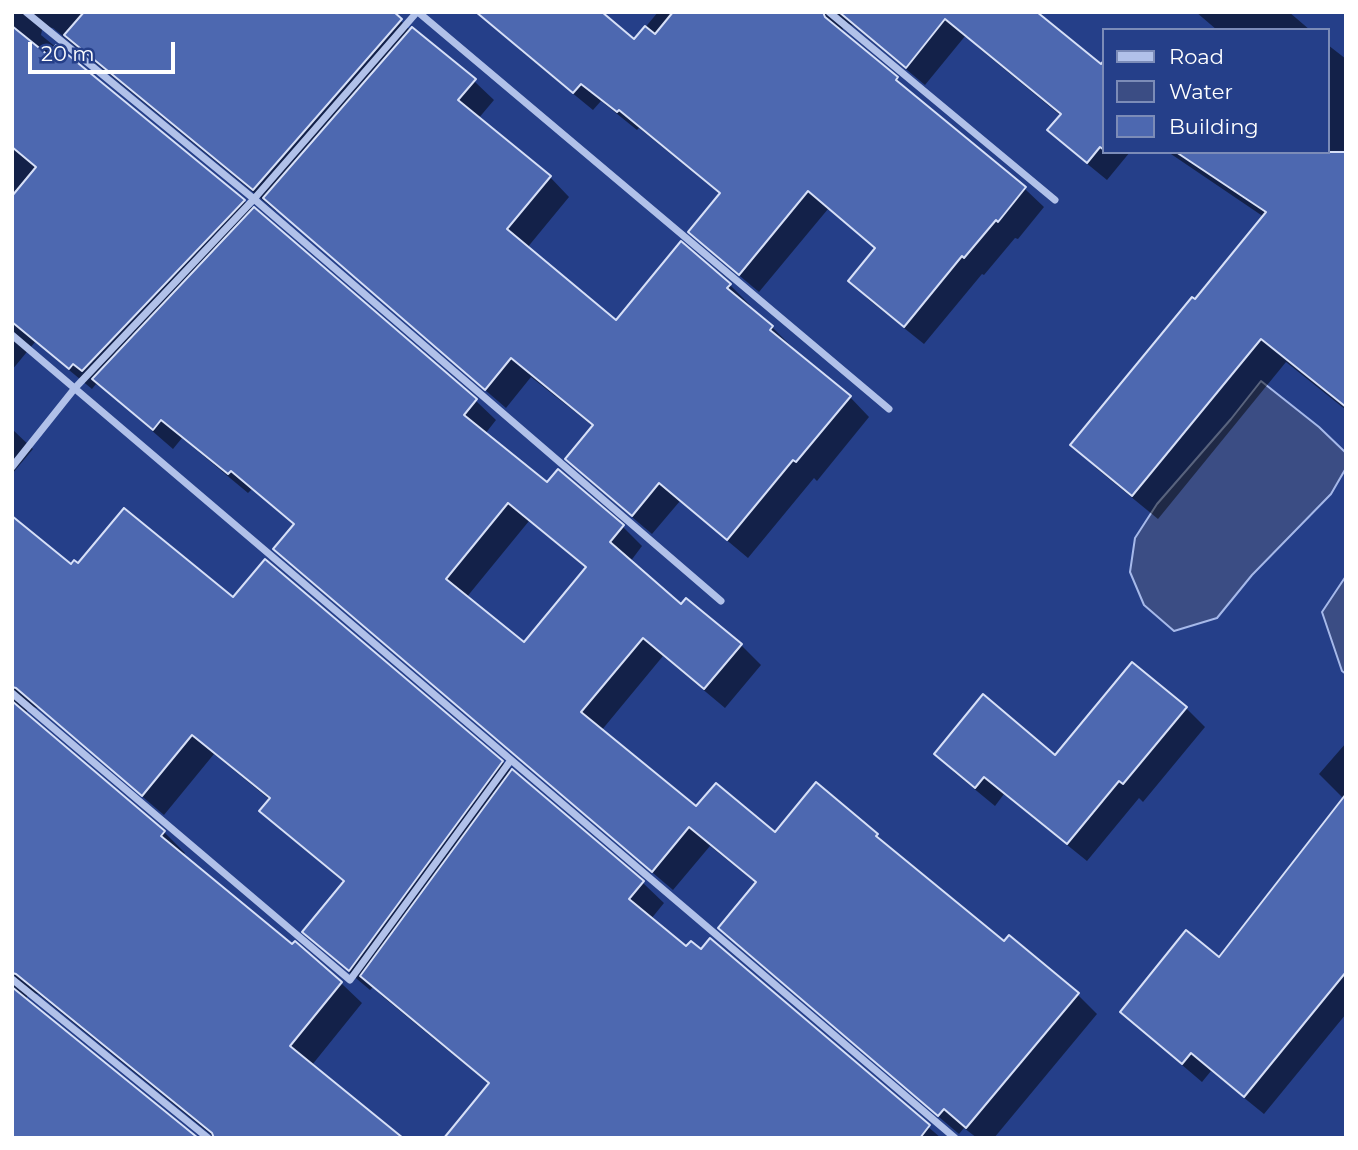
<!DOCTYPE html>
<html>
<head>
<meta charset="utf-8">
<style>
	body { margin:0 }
	#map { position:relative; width:1358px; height:1150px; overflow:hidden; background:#253f89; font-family:Montserrat,sans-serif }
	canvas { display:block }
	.frame { position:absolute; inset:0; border:14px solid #fff; pointer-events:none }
	.legend { position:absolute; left:1102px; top:28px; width:228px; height:126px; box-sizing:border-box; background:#253f89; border:2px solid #7c8cb8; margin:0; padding:9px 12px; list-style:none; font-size:21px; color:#fff }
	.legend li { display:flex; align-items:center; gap:14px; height:35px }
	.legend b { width:35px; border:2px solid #7c8cb8 }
	.scale { position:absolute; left:28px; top:42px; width:147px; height:32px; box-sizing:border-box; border:4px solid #fff; border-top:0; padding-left:9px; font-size:21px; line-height:24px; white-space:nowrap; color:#fff; -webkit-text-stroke:5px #253f89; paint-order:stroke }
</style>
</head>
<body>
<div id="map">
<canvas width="1358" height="1150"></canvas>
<div class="frame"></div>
<ul class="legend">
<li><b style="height:9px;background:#b1c1e9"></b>Road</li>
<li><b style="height:19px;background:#3b4d84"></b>Water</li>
<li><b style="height:19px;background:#4d68b0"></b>Building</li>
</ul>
<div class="scale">20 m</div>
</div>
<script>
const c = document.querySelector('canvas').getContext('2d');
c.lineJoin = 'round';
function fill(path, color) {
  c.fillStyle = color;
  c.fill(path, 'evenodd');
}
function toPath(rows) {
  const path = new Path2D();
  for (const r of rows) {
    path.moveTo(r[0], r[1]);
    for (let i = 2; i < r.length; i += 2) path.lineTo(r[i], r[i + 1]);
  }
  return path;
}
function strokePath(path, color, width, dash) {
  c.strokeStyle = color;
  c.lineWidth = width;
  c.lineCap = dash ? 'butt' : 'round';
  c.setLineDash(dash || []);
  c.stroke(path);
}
const water = toPath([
	[1261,381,1319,427,1346,453,1346,468,1331,494,1252,575,1217,618,1174,631,1144,605,1130,572,1135,538,1157,504,1231,419,1261,381],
	[1346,576,1346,674,1342,671,1322,612,1346,576]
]);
fill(water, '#3b4d84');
strokePath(water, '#a6b9ea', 2);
fill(toPath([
	[12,12,392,12,411,31,474,81,494,100,478,119,550,177,569,197,527,248,616,323,681,244,730,285,750,305,748,307,772,327,792,347,790,349,850,397,869,417,817,481,814,478,748,558,680,501,652,534,587,479,568,459,594,427,531,377,506,408,276,210,276,211,53,28,47,27,42,30,41,35,255,210,476,401,496,420,485,434,547,484,623,527,642,546,630,562,682,606,741,645,761,665,725,708,663,656,601,731,696,809,775,835,877,835,895,853,1004,943,1077,994,1097,1014,994,1138,977,1138,964,1128,959,1134,740,948,720,928,757,884,710,846,673,890,295,569,275,549,295,526,252,489,248,493,182,438,173,449,105,390,96,384,92,389,35,342,12,370],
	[529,521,587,569,524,644,466,598],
	[658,12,1034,12,1101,67,1104,63,1104,152,1130,152,1107,180,1069,149,1050,130,1061,116,981,50,966,35,925,85,854,26,849,24,843,26,842,33,897,79,915,98,1025,189,1044,207,1018,239,1015,238,984,275,982,274,924,344,869,300,850,281,876,249,828,209,759,292,710,251,691,232,721,195,639,128,637,130,601,101,593,110,521,51,503,32,634,41],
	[1196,12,1289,12,1310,30,1217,30],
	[1328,45,1346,59,1346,410,1286,362,1158,519,1097,469,1073,445,1195,302,1264,217,1168,152,1328,152],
	[12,429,33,449,12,474],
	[12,519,71,567,233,600,502,762,643,883,664,903,651,919,687,948,701,952,711,940,941,1138,446,1138,490,1085,383,997,373,987,370,990,325,952,305,931,345,883,282,831,261,811,270,800,214,754,164,815,38,708,32,707,27,710,26,715,164,832,185,853,182,856,292,946,295,943,341,983,362,1003,312,1065,215,1138,38,994,32,993,27,996,26,1001,12,1138],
	[1186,708,1205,727,1143,802,1139,798,1087,861,1004,794,995,806,955,773,936,754,1056,757],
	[1346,743,1346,1014,1264,1114,1211,1071,1202,1082,1141,1030,1122,1012,1219,960,1344,799,1319,774]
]), '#0007');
const building = toPath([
	[84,12,394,12,402,19,253,190,64,35,84,12],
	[476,12,602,12,634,39,645,26,655,34,673,12,823,12,825,17,898,77,896,80,1026,187,998,222,996,220,964,258,962,256,904,327,848,281,875,248,808,191,739,275,688,232,720,193,619,110,617,112,581,84,573,93,476,12],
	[839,12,1037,12,1101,64,1104,60,1104,150,1100,147,1087,163,1047,130,1061,114,945,19,906,68,839,12],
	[12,26,48,55,56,45,245,200,82,371,73,364,69,369,12,322,12,196,36,167,12,147,12,26],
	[412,27,476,79,458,100,551,176,507,229,616,320,681,241,731,284,727,288,773,326,770,330,851,396,796,462,793,460,727,540,659,483,632,516,565,459,593,425,511,358,485,390,263,198,412,27],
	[1176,152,1346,152,1346,407,1261,339,1132,496,1070,445,1192,297,1195,299,1266,212,1176,152],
	[254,207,477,399,464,415,547,482,558,469,624,525,610,542,681,604,686,598,742,644,704,689,643,638,581,712,696,806,716,783,775,832,816,782,878,834,876,836,1004,941,1009,935,1079,993,966,1128,944,1109,938,1116,718,928,756,882,689,827,652,872,273,549,294,524,231,471,228,474,161,420,153,430,92,379,254,207],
	[508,503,586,567,524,642,446,579,508,503],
	[124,508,233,597,265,559,503,761,349,971,302,932,344,881,259,811,270,798,192,735,142,796,16,688,12,687,12,516,71,564,74,560,78,563,124,508],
	[1132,662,1187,707,1123,784,1119,781,1067,844,984,777,975,788,934,754,983,694,1055,755,1132,662],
	[12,701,165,831,161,836,292,944,295,941,342,982,290,1046,403,1138,214,1138,212,1133,16,974,12,973,12,701],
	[512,769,644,881,629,899,686,946,691,941,701,949,710,938,930,1125,920,1138,444,1138,489,1083,360,976,512,769],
	[1346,794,1346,972,1244,1097,1191,1053,1182,1064,1120,1012,1186,930,1219,957,1346,794],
	[12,987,198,1138,12,1138,12,987]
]);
fill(building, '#4d68b0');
strokePath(building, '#d6dff7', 2);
strokePath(toPath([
	[26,12,254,199,721,601],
	[418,12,889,409],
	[829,12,1055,200],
	[12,335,955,1138],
	[12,467,75,388,254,199,417,12],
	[12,693,350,980,511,760],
	[12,979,208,1138]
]), '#b1c1e9', 7);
</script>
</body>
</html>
